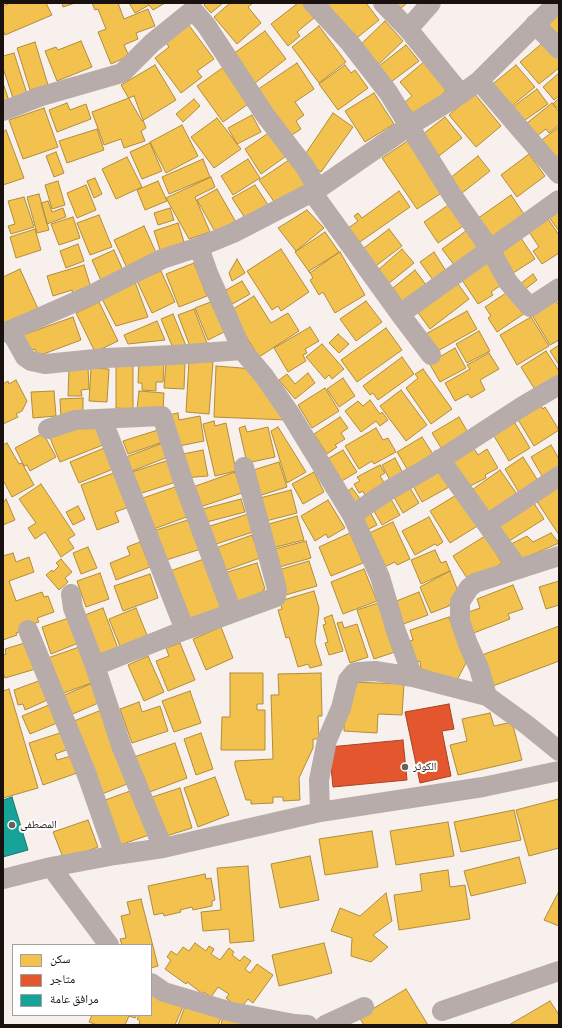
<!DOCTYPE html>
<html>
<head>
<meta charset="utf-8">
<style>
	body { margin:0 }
	#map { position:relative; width:562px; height:1028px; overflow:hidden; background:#f8f0ed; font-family:"PT Sans Narrow","Noto Naskh Arabic",sans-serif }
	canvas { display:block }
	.frame { position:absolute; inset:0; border:4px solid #19110e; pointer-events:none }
	.legend { position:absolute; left:12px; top:944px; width:140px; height:72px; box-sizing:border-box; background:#fff; border:1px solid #a3a09f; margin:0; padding:5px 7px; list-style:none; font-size:12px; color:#19110e }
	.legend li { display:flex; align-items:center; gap:8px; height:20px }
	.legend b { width:20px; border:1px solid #a3a09f }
</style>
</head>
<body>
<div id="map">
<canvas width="562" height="1028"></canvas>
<div class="frame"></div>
<ul class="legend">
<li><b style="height:11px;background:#f2c14e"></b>سكن</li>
<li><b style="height:11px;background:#e4572e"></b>متاجر</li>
<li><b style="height:11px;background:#17a398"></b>مرافق عامة</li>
</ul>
</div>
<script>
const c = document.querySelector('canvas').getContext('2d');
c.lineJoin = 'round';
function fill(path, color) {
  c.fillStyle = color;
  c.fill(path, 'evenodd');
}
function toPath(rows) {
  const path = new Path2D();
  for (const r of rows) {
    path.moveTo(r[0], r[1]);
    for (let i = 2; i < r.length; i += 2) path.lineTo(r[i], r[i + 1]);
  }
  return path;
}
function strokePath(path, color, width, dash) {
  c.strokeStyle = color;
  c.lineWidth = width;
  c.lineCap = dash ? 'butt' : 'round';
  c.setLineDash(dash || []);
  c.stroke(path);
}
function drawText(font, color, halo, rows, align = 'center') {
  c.font = font + ' "PT Sans Narrow","Noto Naskh Arabic",sans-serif';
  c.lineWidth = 4;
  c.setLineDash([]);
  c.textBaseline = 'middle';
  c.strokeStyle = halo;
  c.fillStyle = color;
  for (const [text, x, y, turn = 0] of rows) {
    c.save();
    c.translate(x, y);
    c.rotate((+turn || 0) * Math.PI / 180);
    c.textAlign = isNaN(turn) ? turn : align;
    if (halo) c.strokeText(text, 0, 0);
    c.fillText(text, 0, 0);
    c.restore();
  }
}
const homes = toPath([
	[10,3,46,3,52,15,5,35,3,31,3,6,10,3],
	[62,3,75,3,63,7,62,3],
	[92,3,118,3,124,19,148,9,155,26,136,33,138,39,124,45,129,56,111,64,98,32,106,29,98,9,95,10,92,3],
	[129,3,165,3,153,10,149,5,135,13,129,3],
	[206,3,223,3,211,13,204,5,206,3],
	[230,3,253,3,248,7,261,23,237,44,214,17,230,3],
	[298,3,302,3,314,18,297,32,300,36,288,46,271,24,298,3],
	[331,3,366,3,379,20,353,41,323,10,331,3],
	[393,3,407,3,399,10,393,3],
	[559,14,559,33,554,37,545,27,559,14],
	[385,21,403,41,377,66,359,46,385,21],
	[188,24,214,59,197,71,202,77,181,93,155,58,169,47,165,41,188,24],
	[319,26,346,62,319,83,292,47,319,26],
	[265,31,286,59,255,83,233,54,265,31],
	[546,40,559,55,559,68,539,84,520,62,546,40],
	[81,41,92,67,57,81,45,51,56,47,58,50,81,41],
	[35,42,48,85,30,90,17,48,35,42],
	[406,45,419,61,391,82,379,66,406,45],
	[14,53,27,94,13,98,3,68,3,56,14,53],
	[425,61,446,91,416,116,404,103,412,96,400,82,425,61],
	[297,63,314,89,295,102,304,115,296,121,301,129,286,139,254,92,297,63],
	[155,65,176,100,142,121,121,85,155,65],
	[345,65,351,73,355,70,368,88,338,110,319,84,345,65],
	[516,65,535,87,508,109,489,87,516,65],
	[225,66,251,102,223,122,197,86,225,66],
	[559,73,559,96,554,100,543,87,559,73],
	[4,86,9,101,3,103,3,87,4,86],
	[537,89,548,104,521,123,510,109,537,89],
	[374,93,394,124,365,142,345,111,374,93],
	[474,93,501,126,476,147,449,115,474,93],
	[134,96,146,128,141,131,145,141,124,148,121,139,104,145,92,112,134,96],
	[559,98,559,109,553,104,559,98],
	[194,99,200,106,183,122,176,114,194,99],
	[67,103,70,110,86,104,91,119,57,132,49,110,67,103],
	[552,103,559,112,559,125,549,133,546,129,538,135,522,127,552,103],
	[44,108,58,147,23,159,9,120,44,108],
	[333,113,353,127,321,172,302,159,333,113],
	[252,115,261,132,237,144,228,128,252,115],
	[445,117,462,138,435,159,418,138,445,117],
	[217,118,241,149,214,168,191,137,217,118],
	[182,125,198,156,166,173,150,142,182,125],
	[559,127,559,155,553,159,539,142,559,127],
	[97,129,104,150,67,163,59,141,97,129],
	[6,130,24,178,3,185,3,132,6,130],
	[273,130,289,154,261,174,245,149,273,130],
	[409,140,443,192,417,209,382,158,409,140],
	[150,143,162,171,142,179,130,152,150,143],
	[56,152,64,173,54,177,46,156,56,152],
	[529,154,545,176,517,197,501,175,529,154],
	[478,156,490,171,457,197,445,182,478,156],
	[127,157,142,187,116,199,102,169,127,157],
	[292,158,310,184,277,206,259,180,292,158],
	[203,159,210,177,169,194,162,177,203,159],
	[248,159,260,178,233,195,221,176,248,159],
	[211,177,215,187,195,197,210,232,189,239,166,198,211,177],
	[95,178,102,194,94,198,87,181,95,178],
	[58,181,65,205,52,209,45,185,58,181],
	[158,181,167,201,145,210,137,190,158,181],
	[86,185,96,210,77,218,67,193,86,185],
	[255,185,270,208,247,221,232,198,255,185],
	[217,189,237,224,217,235,197,200,217,189],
	[399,191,410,207,357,244,347,229,358,221,354,216,358,213,362,218,399,191],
	[39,194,49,230,37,233,27,197,39,194],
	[511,195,526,217,489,243,474,221,511,195],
	[24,197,34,227,11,234,8,226,15,224,8,201,24,197],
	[48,201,52,212,63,208,66,217,47,224,41,203,48,201],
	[454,201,469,222,438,243,424,222,454,201],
	[170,208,174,220,158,225,154,213,170,208],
	[559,208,559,231,548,216,559,208],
	[307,210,324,228,296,251,278,228,307,210],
	[99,215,112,247,90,255,77,223,99,215],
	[73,217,80,238,59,245,51,224,73,217],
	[548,219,559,235,559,253,542,264,533,251,539,247,529,232,548,219],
	[178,223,185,245,161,253,154,231,178,223],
	[144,226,158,257,128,270,114,240,144,226],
	[471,227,487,248,458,270,442,249,471,227],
	[35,229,41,250,16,258,10,237,35,229],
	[389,229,402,246,373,268,360,251,389,229],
	[325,232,339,252,310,273,295,252,325,232],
	[519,235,535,259,510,275,494,251,519,235],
	[78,244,84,261,66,268,60,251,78,244],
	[281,249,309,292,281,311,278,306,272,310,247,271,281,249],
	[402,249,414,263,388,284,378,270,402,249],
	[114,250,125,275,103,285,92,260,114,250],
	[340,252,365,295,335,313,323,292,319,295,310,280,313,278,309,271,340,252],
	[434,252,446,271,433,280,420,262,434,252],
	[237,259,245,273,232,281,229,273,237,259],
	[489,259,504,283,491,292,493,295,478,304,460,277,489,259],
	[194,263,207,296,179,307,166,274,194,263],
	[84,265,92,291,73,297,72,290,53,296,47,276,84,265],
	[20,269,38,309,3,323,3,277,20,269],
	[415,270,429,289,405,306,393,288,415,270],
	[161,271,175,302,152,313,137,281,161,271],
	[533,274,537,280,524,290,520,284,533,274],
	[455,280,469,299,430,329,416,310,455,280],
	[242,281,250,294,227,307,219,294,242,281],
	[135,282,148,317,116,326,100,295,135,282],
	[506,293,528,311,497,332,488,318,491,316,485,307,506,293],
	[254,296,271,323,288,313,299,331,259,357,230,311,254,296],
	[216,300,228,330,208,340,195,308,216,300],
	[366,301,382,322,356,341,340,319,366,301],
	[556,301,559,305,559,340,550,345,532,315,556,301],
	[99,302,118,341,95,352,76,313,99,302],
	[194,309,207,343,191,349,178,315,194,309],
	[467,311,477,329,434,353,424,335,467,311],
	[173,314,187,348,175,353,161,319,173,314],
	[73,317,81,340,38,356,35,349,29,351,23,335,73,317],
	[531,317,549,346,517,365,500,335,531,317],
	[157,321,165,340,128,344,124,335,157,321],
	[310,327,319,341,305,349,307,353,303,355,306,361,288,372,274,348,310,327],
	[386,328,402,350,357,382,341,360,386,328],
	[479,331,490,351,467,363,456,344,479,331],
	[338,334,349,344,339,353,329,343,338,334],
	[322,344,344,369,332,379,329,375,325,379,306,357,322,344],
	[559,345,559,365,550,351,559,345],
	[455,348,466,368,440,382,429,363,455,348],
	[546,351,559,371,559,379,537,393,521,367,546,351],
	[489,353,499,369,480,380,485,390,471,398,468,394,455,401,445,383,470,369,467,365,489,353],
	[402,357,414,374,378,400,373,393,370,395,363,386,402,357],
	[139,359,164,360,163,382,156,382,156,391,142,390,142,383,138,383,139,359],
	[116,360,133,361,133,409,116,408,116,360],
	[189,360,213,362,209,414,186,412,189,360],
	[166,362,185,363,184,389,164,388,166,362],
	[216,366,254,369,287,420,214,417,216,366],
	[88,367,89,389,81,390,82,396,68,396,69,368,88,367],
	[91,368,109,369,107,402,89,401,91,368],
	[423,369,452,409,431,424,406,388,418,378,415,374,423,369],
	[308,373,315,383,295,399,279,380,287,374,295,384,308,373],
	[343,378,355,396,339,407,327,389,343,378],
	[16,380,27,401,22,411,16,414,18,417,3,424,3,384,8,381,9,384,16,380],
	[325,388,339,411,312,428,298,405,325,388],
	[401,390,427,425,406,441,380,406,401,390],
	[54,391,56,416,33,418,31,392,54,391],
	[139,391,164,393,163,411,137,409,139,391],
	[83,398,83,418,61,419,60,399,83,398],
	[370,400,380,414,382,412,388,420,380,426,376,421,361,432,345,411,358,401,363,406,370,400],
	[540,404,543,409,545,407,559,430,534,446,517,418,540,404],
	[178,413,179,420,200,416,204,441,174,447,168,415,178,413],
	[340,417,348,428,341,433,345,439,335,445,337,447,327,454,314,434,340,417],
	[459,417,470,436,443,451,432,433,459,417],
	[512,418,530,448,509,461,491,431,512,418],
	[94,421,103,445,60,462,50,438,94,421],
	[214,421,215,426,226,423,236,471,215,476,203,424,214,421],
	[245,426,247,432,268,427,275,457,247,463,239,428,245,426],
	[278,427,306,472,287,483,271,431,278,427],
	[376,428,383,440,388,438,396,452,374,464,372,461,359,469,345,446,376,428],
	[161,429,166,441,128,454,123,441,161,429],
	[43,433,56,457,30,471,27,465,24,466,15,448,43,433],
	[422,437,436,459,410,474,397,452,422,437],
	[168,441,173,455,132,471,126,457,168,441],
	[7,443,19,464,22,463,34,485,12,497,3,480,3,445,7,443],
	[551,445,559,459,559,473,545,481,531,457,551,445],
	[109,446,118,467,79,483,70,462,109,446],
	[473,447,478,455,487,449,498,468,485,475,486,478,466,488,451,461,473,447],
	[203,450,208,476,183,478,178,455,203,450],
	[343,450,357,472,335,485,322,462,343,450],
	[523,457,540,484,521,496,505,469,523,457],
	[395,458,405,477,392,484,382,465,395,458],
	[172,459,179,481,139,494,132,472,172,459],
	[279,462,287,487,255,497,247,472,279,462],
	[380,465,385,473,380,476,388,489,367,500,363,491,359,493,354,484,360,481,357,477,380,465],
	[438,467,449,487,422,502,411,482,438,467],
	[122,470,135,505,115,512,119,522,97,530,81,485,122,470],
	[500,470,519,497,488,519,469,492,500,470],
	[235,472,242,493,197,508,190,488,235,472],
	[314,472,324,492,303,504,292,484,314,472],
	[407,483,419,503,403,513,391,492,407,483],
	[41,484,75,535,68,539,74,548,61,557,45,532,35,539,28,528,36,523,19,499,41,484],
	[559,485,559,535,536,500,559,485],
	[178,486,189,516,151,530,140,499,178,486],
	[352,488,364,504,357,505,343,494,352,488],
	[291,490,297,513,262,522,256,499,291,490],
	[388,494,400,515,382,525,370,504,388,494],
	[458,494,479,525,450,543,430,511,458,494],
	[6,499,15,520,3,525,3,503,6,499],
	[241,499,245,512,203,523,199,510,241,499],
	[328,500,345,528,328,538,326,534,315,541,301,516,328,500],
	[532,500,544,519,506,543,494,524,532,500],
	[78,506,85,519,73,525,66,512,78,506],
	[368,508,377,525,367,530,358,514,368,508],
	[248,514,253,532,213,545,207,527,248,514],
	[297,516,304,540,268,549,262,526,297,516],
	[429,517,443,542,437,546,435,544,415,555,402,531,429,517],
	[191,519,201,549,163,561,153,531,191,519],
	[393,522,410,559,397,565,395,562,380,569,365,535,393,522],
	[350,533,363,563,331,576,319,547,350,533],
	[551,533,559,543,518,561,509,545,527,536,533,542,551,533],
	[252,535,260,558,224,571,216,548,252,535],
	[485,536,502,563,470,583,453,556,485,536],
	[306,541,311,558,276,568,271,550,306,541],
	[140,542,150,567,116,580,110,563,130,555,127,547,140,542],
	[88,547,97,568,81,574,73,553,88,547],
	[435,550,441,563,446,561,450,571,421,584,411,560,435,550],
	[13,553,16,562,29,557,34,572,9,581,16,601,42,592,44,597,48,596,54,612,37,618,39,622,23,627,25,630,16,633,17,635,3,640,3,556,13,553],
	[207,558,225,609,188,622,170,571,207,558],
	[61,559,72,572,65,578,68,582,59,590,46,575,52,570,53,572,59,566,56,563,61,559],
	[309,561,317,586,282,596,275,571,309,561],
	[257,563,265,589,263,590,266,600,233,611,221,574,257,563],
	[364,569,377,601,343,614,331,582,364,569],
	[450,571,458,591,449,606,431,613,420,587,450,571],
	[100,573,109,599,86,607,77,581,100,573],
	[150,574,158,598,123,611,114,586,150,574],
	[559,581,559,605,546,609,539,587,559,581],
	[513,585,523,609,508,614,510,619,471,634,463,614,480,608,477,599,513,585],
	[314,591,319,608,315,642,322,665,310,668,308,664,298,667,289,637,286,638,278,610,282,609,280,601,314,591],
	[419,592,428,615,398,626,389,604,419,592],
	[381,602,398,651,374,659,357,610,381,602],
	[103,608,119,651,96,659,80,617,103,608],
	[136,608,149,640,122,651,109,619,136,608],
	[332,615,343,651,329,655,325,643,328,642,323,625,326,624,324,618,332,615],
	[72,617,81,642,51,654,42,627,72,617],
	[449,617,466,663,457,680,421,669,420,661,417,662,410,641,413,640,410,630,449,617],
	[342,622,344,628,357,624,368,657,350,663,337,623,342,622],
	[559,626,559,661,493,686,482,655,559,626],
	[221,627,233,658,206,670,193,639,221,627],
	[31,641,39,668,5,678,3,672,3,655,6,654,5,649,31,641],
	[180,643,195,680,168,691,156,661,169,656,166,648,180,643],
	[79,647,97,681,58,695,45,659,79,647],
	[148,656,164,692,144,701,128,665,148,656],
	[230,673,263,673,263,704,257,704,257,710,265,710,265,750,221,750,222,717,230,717,230,673],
	[321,673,322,716,318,716,319,739,313,739,313,748,299,778,300,800,283,801,283,797,273,797,273,803,251,804,251,800,246,800,235,766,235,761,273,759,271,695,279,695,278,674,321,673],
	[44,679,52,698,25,710,23,704,18,705,14,690,44,679],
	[95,682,103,701,68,716,60,697,95,682],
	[351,682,404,684,402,715,378,714,377,733,344,731,344,713,351,682],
	[9,689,38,788,3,798,3,691,9,689],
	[190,691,201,723,174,732,162,701,190,691],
	[139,702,142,712,160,706,168,731,132,743,120,709,139,702],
	[54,703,62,721,30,734,22,716,54,703],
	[104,709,132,782,97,796,69,723,104,709],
	[490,713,494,726,512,722,522,760,458,775,450,745,467,741,462,719,490,713],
	[63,732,69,749,55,754,57,760,71,756,77,773,43,785,29,743,63,732],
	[201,733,213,769,196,775,184,739,201,733],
	[175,743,187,778,147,793,134,757,175,743],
	[215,777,229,815,198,827,184,788,215,777],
	[180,788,192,828,163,837,146,799,180,788],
	[133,790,149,835,117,846,97,803,133,790],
	[558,799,559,803,559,848,529,856,516,810,558,799],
	[514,810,521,840,461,852,454,822,514,810],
	[88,820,98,847,64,860,53,832,88,820],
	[448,822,454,856,396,865,390,831,448,822],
	[372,831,378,867,325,875,319,839,372,831],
	[310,856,319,900,280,908,271,864,310,856],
	[519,857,526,883,471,896,464,871,519,857],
	[248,866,254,941,230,943,229,929,203,931,201,912,221,910,217,868,248,866],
	[448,870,450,887,465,885,470,919,399,930,394,895,422,891,420,874,448,870],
	[205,874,206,879,211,878,215,900,212,901,212,906,193,910,192,907,180,910,181,912,164,916,163,913,154,915,148,886,205,874],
	[559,891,559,926,544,920,559,891],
	[386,893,392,921,373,935,388,947,371,962,351,956,352,938,331,931,340,908,360,916,386,893],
	[141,899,158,966,151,968,151,945,122,945,120,939,126,938,121,916,130,914,127,902,141,899],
	[195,943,206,951,209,946,214,949,211,954,220,960,229,948,234,952,232,955,240,961,244,956,251,961,245,969,250,973,257,964,273,975,253,1003,248,999,240,1009,226,998,229,994,218,987,211,997,204,992,203,994,187,982,186,984,165,969,171,960,167,957,171,951,177,955,183,947,189,951,195,943],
	[324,943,332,973,279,986,272,955,324,943],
	[151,987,185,1002,175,1025,142,1025,139,1024,140,1021,137,1019,139,1015,151,1015,151,987],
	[406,989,428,1025,364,1025,359,1017,406,989],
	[187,1001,222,1015,218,1025,178,1025,187,1001],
	[550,1001,559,1015,559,1025,509,1025,550,1001],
	[224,1011,281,1025,221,1025,224,1011],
	[92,1015,137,1015,135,1018,129,1016,125,1025,97,1025,89,1022,92,1015]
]);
fill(homes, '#f2c14e');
strokePath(homes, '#b18c3b', 1);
const shops = toPath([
	[449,704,454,729,442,731,451,776,420,783,405,712,449,704],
	[403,740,407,780,333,787,329,747,403,740]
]);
fill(shops, '#e4572e');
strokePath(shops, '#a74224', 1);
const public = toPath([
	[12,797,28,850,3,857,3,800,12,797]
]);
fill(public, '#17a398');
strokePath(public, '#18776f', 1);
strokePath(toPath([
	[313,3,350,43,388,92,452,195,490,249,508,282,528,305,530,307,559,288],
	[383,3,408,29,461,94],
	[535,24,559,49],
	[408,29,431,3],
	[479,81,559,174],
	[3,111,42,96,122,73,152,43,193,10,206,25,265,115,305,167,318,189],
	[312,192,400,314,431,355],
	[199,247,208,273,242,350,264,376,291,415,352,515,380,577,396,631,413,677],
	[400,314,559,200],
	[9,331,15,339,25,357,31,361,45,364,106,358,174,355,242,350],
	[3,332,9,331,91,295,162,259,199,247,233,233,318,189,409,126,461,94,479,81,557,3],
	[102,419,185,630],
	[48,429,75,420,162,416,184,484,232,612],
	[440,459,518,568],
	[352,515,389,490,426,469,523,406,559,385],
	[487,524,559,476],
	[71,594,73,608,95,666,122,748,163,848],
	[28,630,87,775,115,855],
	[95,666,185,630,276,597,277,589,244,467],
	[487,696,479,668,468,644,460,621,460,602,469,588,475,583,559,556],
	[320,812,319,780,327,740,341,708,348,680,354,673,358,672,375,671,413,677,487,696,527,725,559,751],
	[51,867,109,945],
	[3,879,51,867,115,855,163,848,320,812,483,787,559,771],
	[151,983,164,992,232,1012,294,1024,308,1025],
	[442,1011,559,971],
	[325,1025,364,1007]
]), '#b7aca9', 20);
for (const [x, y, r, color] of [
	[405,767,4,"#675f5c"],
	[12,825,4,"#675f5c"]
]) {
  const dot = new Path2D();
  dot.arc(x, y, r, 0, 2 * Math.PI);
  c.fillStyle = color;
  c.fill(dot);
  strokePath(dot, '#fff', 1.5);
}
drawText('11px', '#19110e', '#fff', [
	["الكوثر",413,767],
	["المصطفى",20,825]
], 'left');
</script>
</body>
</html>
